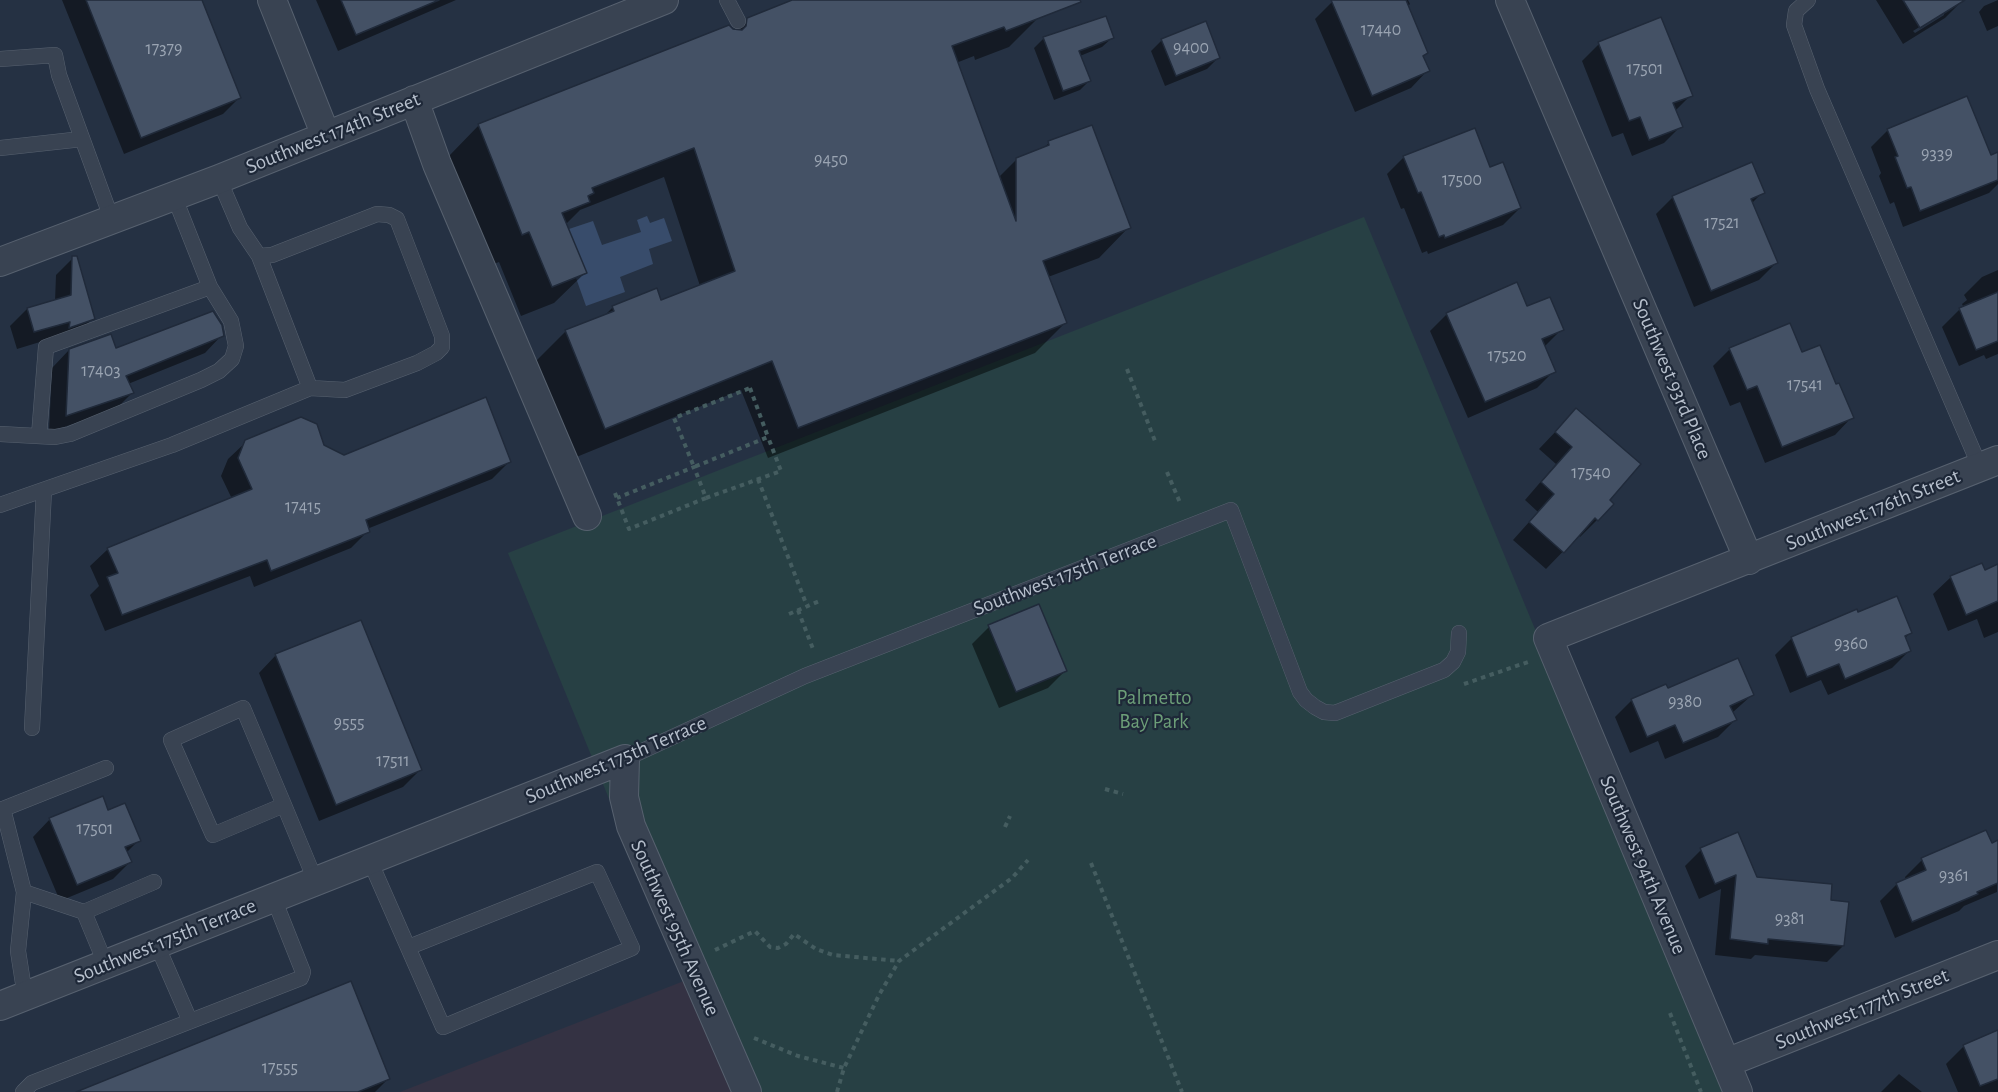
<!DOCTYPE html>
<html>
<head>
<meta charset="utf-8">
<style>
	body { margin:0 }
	canvas { display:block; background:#253143 }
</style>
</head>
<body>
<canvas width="1998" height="1092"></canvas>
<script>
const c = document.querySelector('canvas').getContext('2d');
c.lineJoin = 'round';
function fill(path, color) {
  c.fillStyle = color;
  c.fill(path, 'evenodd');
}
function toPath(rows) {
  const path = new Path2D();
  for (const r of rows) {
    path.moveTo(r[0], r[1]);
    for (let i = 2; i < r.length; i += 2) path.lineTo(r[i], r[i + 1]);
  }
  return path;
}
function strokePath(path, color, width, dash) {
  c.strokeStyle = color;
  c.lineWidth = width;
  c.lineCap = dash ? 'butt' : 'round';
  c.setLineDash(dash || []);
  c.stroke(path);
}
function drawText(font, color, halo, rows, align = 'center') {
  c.font = font + ' "Alegreya Sans",sans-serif';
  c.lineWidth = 4.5;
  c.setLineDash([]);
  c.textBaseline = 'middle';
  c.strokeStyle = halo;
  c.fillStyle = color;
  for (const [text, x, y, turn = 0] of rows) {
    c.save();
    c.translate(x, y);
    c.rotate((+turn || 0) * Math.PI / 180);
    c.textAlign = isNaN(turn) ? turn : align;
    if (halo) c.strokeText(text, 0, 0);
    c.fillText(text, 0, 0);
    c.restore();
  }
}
fill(toPath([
	[684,981,732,1092,400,1092]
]), '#343243');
fill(toPath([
	[1364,217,1727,1092,732,1092,684,981,508,553]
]), '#274044');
fill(toPath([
	[647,216,650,223,664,218,672,241,649,249,653,264,620,277,625,292,586,306,576,278,587,273,560,232,593,221,602,245,641,232,637,220]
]), '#384c6b');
fill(toPath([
	[62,0,201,0,240,97,223,114,124,154],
	[316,0,456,0,338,51],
	[796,0,1034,0,1040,16,1009,47,975,60,974,56,956,63,998,178,1017,159,1041,150,1049,143,1129,227,1099,258,1048,277,1065,323,1035,353,768,458,741,390,574,458,535,362,565,332,604,316,613,307,661,302,700,286,664,177,580,210,565,225,585,273,554,303,521,316,499,262,491,265,449,156,479,125,736,31,748,19],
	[1336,0,1408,0,1410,4,1407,7,1427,53,1422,57,1428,70,1411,88,1355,112,1315,19,1332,2],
	[1876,0,1961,0,1962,1,1945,18,1903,44],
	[1944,12,1944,15,1915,33,1913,31],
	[1998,0,1998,26,1987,31,1979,12,1984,6],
	[1044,38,1112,38,1102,47,1080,56,1089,81,1080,90,1054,100,1034,48],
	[1162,40,1219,57,1207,69,1165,86,1151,51],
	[1599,44,1691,95,1675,111,1681,126,1664,143,1632,156,1623,133,1612,137,1582,61],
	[1888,130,1990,156,1998,157,1998,184,1989,193,1903,227,1894,202,1890,204,1879,176,1881,173,1871,147],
	[1404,157,1490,169,1520,208,1503,225,1428,254,1427,251,1422,253,1404,208,1401,209,1387,174],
	[1763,192,1751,204,1776,263,1759,280,1694,307,1656,214,1673,197],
	[73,258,93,318,76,335,53,338,17,349,10,326,27,309,55,301,56,275],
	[1998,270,1998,354,1986,359,1984,355,1959,366,1942,327,1959,310,1964,308,1962,304,1967,300,1964,295,1982,277],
	[1527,308,1562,329,1545,346,1554,371,1537,388,1468,418,1430,331,1447,314],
	[222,335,205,353,128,384,132,393,115,410,49,432,52,368,69,350,115,350],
	[1730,349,1801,354,1836,386,1852,417,1835,435,1765,463,1740,402,1730,406,1713,366],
	[1576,410,1607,500,1597,520,1580,537,1579,535,1546,569,1513,540,1538,512,1525,500,1556,464,1539,449],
	[246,442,323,446,344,456,509,462,492,479,367,529,368,531,351,548,254,587,250,576,105,631,90,595,99,586,90,566,108,549,232,499,221,476,228,459],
	[1998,566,1998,632,1984,638,1977,619,1948,631,1933,594,1951,577,1984,572],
	[1858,614,1910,633,1904,639,1909,651,1892,668,1828,695,1821,680,1790,693,1775,655,1792,638],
	[989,627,1065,671,1048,688,999,708,972,644],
	[276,655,420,770,403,787,319,821,259,673],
	[1667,690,1752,695,1732,713,1735,720,1718,737,1665,759,1658,741,1630,753,1615,717,1632,700],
	[108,812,139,840,126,853,130,862,113,879,60,901,33,837,50,819],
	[1998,842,1997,892,1964,906,1959,911,1895,938,1880,901,1897,884,1906,880,1905,877,1922,860],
	[1701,850,1756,878,1829,901,1843,946,1827,962,1755,955,1751,959,1715,955,1721,889,1699,899,1685,866],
	[1998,1032,1998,1092,1958,1092,1946,1064,1963,1047],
	[1899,1074,1922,1092,1881,1092],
	[388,1079,375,1092,77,1092]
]), '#0007');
const building = toPath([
	[86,0,202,0,241,98,141,138,86,0],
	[341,0,439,0,356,35,341,0],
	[792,0,1080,0,1081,2,1006,31,1004,27,952,46,1016,221,1016,158,1049,145,1048,141,1092,125,1131,228,1043,261,1067,323,798,428,772,361,605,429,565,330,614,311,612,306,657,288,661,300,735,271,694,148,592,188,594,193,588,196,590,202,562,213,587,273,552,287,529,232,522,235,478,124,729,25,733,29,742,30,746,26,747,18,792,0],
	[1331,0,1406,0,1428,53,1423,56,1430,71,1372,96,1331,0],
	[1903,0,1965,0,1920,28,1903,0],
	[1106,16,1114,38,1079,51,1091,81,1063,91,1043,37,1106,16],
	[1661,17,1693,96,1673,103,1683,127,1649,140,1640,117,1629,121,1598,42,1661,17],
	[1206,21,1220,58,1176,76,1161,39,1206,21],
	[1967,96,1991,155,1998,152,1998,180,1920,211,1911,187,1907,188,1895,157,1898,156,1887,129,1967,96],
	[1475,128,1490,167,1503,162,1521,208,1445,238,1444,235,1439,237,1421,192,1418,193,1403,156,1475,128],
	[1752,162,1765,193,1751,199,1778,263,1711,291,1672,196,1752,162],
	[72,256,77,256,95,319,69,328,70,322,34,332,27,308,71,295,72,256],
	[1517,282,1527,306,1550,297,1564,330,1542,339,1556,372,1485,402,1446,313,1517,282],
	[1998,292,1998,341,1976,350,1959,308,1998,292],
	[213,311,222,325,224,336,126,376,134,393,66,416,69,349,111,334,116,348,213,311],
	[1790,323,1802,352,1820,345,1836,384,1839,383,1854,418,1782,447,1757,386,1747,390,1729,348,1790,323],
	[486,397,511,462,366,520,370,532,271,571,267,560,122,615,107,577,118,573,107,548,252,489,238,458,245,440,301,417,317,424,324,445,344,455,486,397],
	[1576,408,1641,464,1610,500,1614,504,1598,521,1595,518,1564,553,1529,522,1554,494,1541,482,1572,447,1555,432,1576,408],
	[1982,563,1985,570,1998,564,1998,601,1966,615,1950,576,1982,563],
	[1897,596,1912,633,1905,636,1911,651,1845,679,1839,664,1807,677,1791,637,1857,609,1858,612,1897,596],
	[1039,604,1067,671,1016,692,988,625,1039,604],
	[361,620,422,770,336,805,275,654,361,620],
	[1738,658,1754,695,1730,706,1737,720,1683,743,1675,725,1647,737,1631,699,1666,684,1668,688,1738,658],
	[103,796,108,810,125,803,141,841,125,847,132,862,77,885,49,818,103,796],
	[1986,830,1992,843,1998,840,1998,883,1977,892,1978,894,1912,922,1896,883,1926,870,1921,858,1986,830],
	[1738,832,1757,877,1832,884,1831,900,1849,902,1844,946,1768,939,1768,944,1730,939,1736,875,1715,884,1700,848,1738,832],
	[351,981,390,1079,358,1092,76,1092,351,981],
	[1998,1030,1998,1079,1980,1086,1963,1045,1998,1030]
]);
fill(building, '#445165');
strokePath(building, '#202a3a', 1.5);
const service = toPath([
	[727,0,738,21],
	[1808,0,1796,11,1794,25,1817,89,1980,467],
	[0,59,55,55,59,75,112,220],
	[0,148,82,139],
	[259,256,310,388],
	[0,434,55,437,70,434,201,380,219,371,232,359,236,346,231,321,210,287],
	[39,436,46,347,210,287,174,196],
	[0,505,172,445,310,388,345,390,417,363,436,353,442,347,442,336,397,219,389,215,377,214,272,255,259,256,240,228,219,179],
	[32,728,44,490],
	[625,759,805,676,1231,510,1300,692,1306,700,1315,707,1324,712,1335,713,1444,670,1453,662,1458,652,1459,633],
	[284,805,213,835,171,740,243,708,284,805,316,882],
	[0,809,3,809,24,892,84,912,106,965],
	[3,809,106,768],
	[370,861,443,1027,632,948,597,872,409,947],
	[24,892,18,951,25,996],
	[84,912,154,882],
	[157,945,190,1021],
	[23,1092,32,1083,301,978,303,972,274,899]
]);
const minor = toPath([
	[272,0,326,136],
	[1510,0,1749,560],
	[414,100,437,164,587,516],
	[0,262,219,179,664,0],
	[0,1006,625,759,624,797,631,826,747,1092],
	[1726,1063,1998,955],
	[1738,1092,1548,638,1998,460]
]);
strokePath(service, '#57616f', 16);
strokePath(minor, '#57616f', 30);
strokePath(toPath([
	[1127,369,1155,441],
	[750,388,768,437,694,467,674,418,750,388],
	[1167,472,1181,505],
	[758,479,807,606],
	[615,493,629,529,706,498,694,467,617,498],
	[706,498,781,471,768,437],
	[798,610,813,649],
	[789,614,822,600],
	[1464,684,1528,662],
	[1105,789,1123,794],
	[1005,827,1010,816],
	[1091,863,1182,1092],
	[715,950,755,931,770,947,778,948,786,944,794,934,816,949,833,955,899,961],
	[1670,1013,1701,1092],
	[754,1038,798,1056,844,1068],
	[837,1092,844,1068,879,995,899,961,1012,878,1028,860]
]), '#455d60', 4, [4.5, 4.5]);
strokePath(service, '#394352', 15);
strokePath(minor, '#394352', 28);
drawText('18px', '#9aa4b2', null, [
	["17440",1381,30],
	["9400",1191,48],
	["17379",164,49],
	["17501",1645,69],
	["9339",1937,154],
	["9450",831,160],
	["17500",1462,180],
	["17521",1722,223],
	["17520",1507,356],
	["17403",101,371],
	["17541",1805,385],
	["17540",1591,473],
	["17415",303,507],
	["9360",1851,644],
	["9380",1685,702],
	["9555",349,723],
	["17511",393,761],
	["17501",95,829],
	["9361",1954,876],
	["9381",1790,919],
	["17555",280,1068]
]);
drawText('21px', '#b6bfcc', '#1e2838', [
	["Southwest 174th Street",333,133,-22],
	["Southwest 93rd Place",1672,379,67],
	["Southwest 176th Street",1873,510,-22],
	["Southwest 175th Terrace",1065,575,-21],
	["Southwest 175th Terrace",616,760,-23],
	["Southwest 94th Avenue",1643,865,67],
	["Southwest 95th Avenue",675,928,66],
	["Southwest 175th Terrace",165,941,-22],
	["Southwest 177th Street",1862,1009,-22]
]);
drawText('21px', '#6c9e78', '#1e2838', [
	["Palmetto",1154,698],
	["Bay Park",1154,722]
]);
</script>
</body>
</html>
